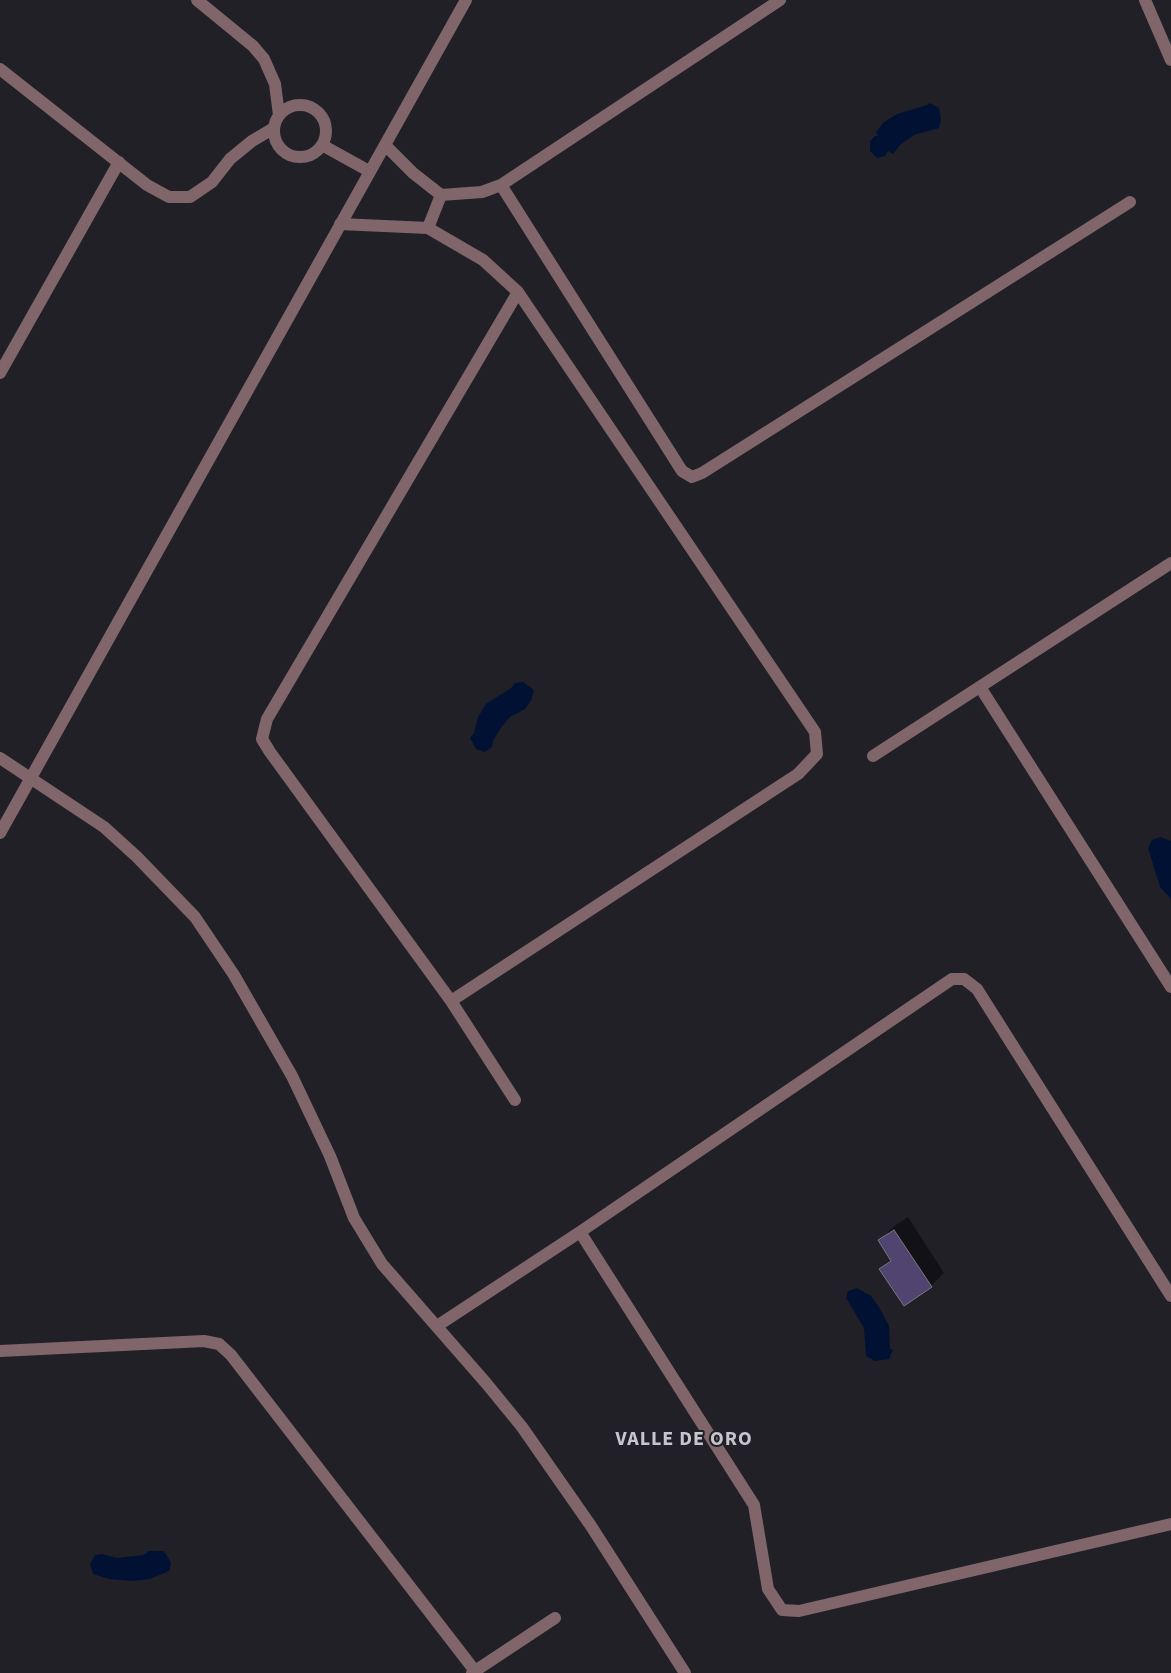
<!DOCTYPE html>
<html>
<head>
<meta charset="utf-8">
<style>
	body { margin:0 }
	canvas { display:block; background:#222027 }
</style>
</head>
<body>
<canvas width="1171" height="1673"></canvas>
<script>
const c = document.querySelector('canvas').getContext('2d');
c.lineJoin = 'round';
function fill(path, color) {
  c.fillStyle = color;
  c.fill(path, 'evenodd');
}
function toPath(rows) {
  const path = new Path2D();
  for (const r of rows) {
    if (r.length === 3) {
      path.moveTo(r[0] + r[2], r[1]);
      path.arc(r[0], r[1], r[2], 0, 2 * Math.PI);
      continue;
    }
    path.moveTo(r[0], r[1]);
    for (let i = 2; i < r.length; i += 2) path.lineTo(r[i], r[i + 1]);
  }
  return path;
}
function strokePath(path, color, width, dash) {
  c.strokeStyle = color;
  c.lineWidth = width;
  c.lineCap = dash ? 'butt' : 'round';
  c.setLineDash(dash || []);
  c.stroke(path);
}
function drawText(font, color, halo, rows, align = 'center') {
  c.font = font + ' "Source Sans 3",sans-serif';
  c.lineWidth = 4;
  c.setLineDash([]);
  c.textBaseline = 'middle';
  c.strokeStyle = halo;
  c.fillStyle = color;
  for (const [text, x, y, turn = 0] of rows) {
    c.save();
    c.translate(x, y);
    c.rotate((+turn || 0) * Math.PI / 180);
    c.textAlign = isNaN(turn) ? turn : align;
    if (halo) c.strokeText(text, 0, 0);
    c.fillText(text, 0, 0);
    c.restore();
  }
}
fill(toPath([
	[930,103,939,108,941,120,939,128,914,135,900,145,893,154,888,151,885,156,877,158,870,151,870,141,875,136,878,136,876,132,884,122,897,114,927,105],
	[523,682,534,690,531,701,525,709,510,717,500,729,493,741,492,747,485,752,476,749,470,738,474,733,478,717,486,704,511,688,515,683],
	[1160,837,1171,841,1171,899,1160,887,1148,848,1152,840],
	[857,1288,871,1296,879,1307,889,1326,890,1349,893,1350,889,1359,875,1361,866,1356,864,1328,846,1298,848,1291],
	[149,1551,163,1551,166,1554,171,1563,169,1571,150,1579,132,1581,109,1579,93,1574,90,1564,95,1555,102,1554,117,1558,143,1555]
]), '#013');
fill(toPath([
	[908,1217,944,1273,931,1286,881,1269,891,1259,879,1241,893,1227]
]), '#0007');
const building = toPath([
	[894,1230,932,1287,904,1306,879,1269,891,1261,878,1240,894,1230]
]);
fill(building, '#514470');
strokePath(building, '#797780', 1);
strokePath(toPath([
	[197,0,253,46,264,59,275,84,279,115],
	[1145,0,1171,60],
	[0,69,147,185,169,197,190,197,212,182,230,159,252,141,274,128],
	[300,131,26],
	[322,145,369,171],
	[385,145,413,173,441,195,482,192,501,185,780,0],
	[501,185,682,471,692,477,702,473,1130,202],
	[340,224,428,228,483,260,518,292,815,732,817,754,798,774,451,1001],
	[428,228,441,195],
	[0,373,119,162],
	[980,687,1171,987],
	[873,756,1171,563],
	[0,758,104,827,137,857,195,917,234,975,292,1076,330,1156,354,1218,382,1264,486,1383,522,1427,591,1526,685,1673],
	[0,833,466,0],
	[515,1100,451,1001,270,752,262,739,267,719,518,292],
	[580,1232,754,1505,768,1589,782,1610,799,1611,1171,1524],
	[437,1326,580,1232,952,979,964,979,977,989,1171,1296],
	[0,1351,204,1341,219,1344,231,1355,475,1671],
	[472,1673,555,1618]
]), '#80666b', 12);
c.letterSpacing = '1px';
drawText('bold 20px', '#c6c4cd', '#222027', [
	["VALLE DE ORO",684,1441]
]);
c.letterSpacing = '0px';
</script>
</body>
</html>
